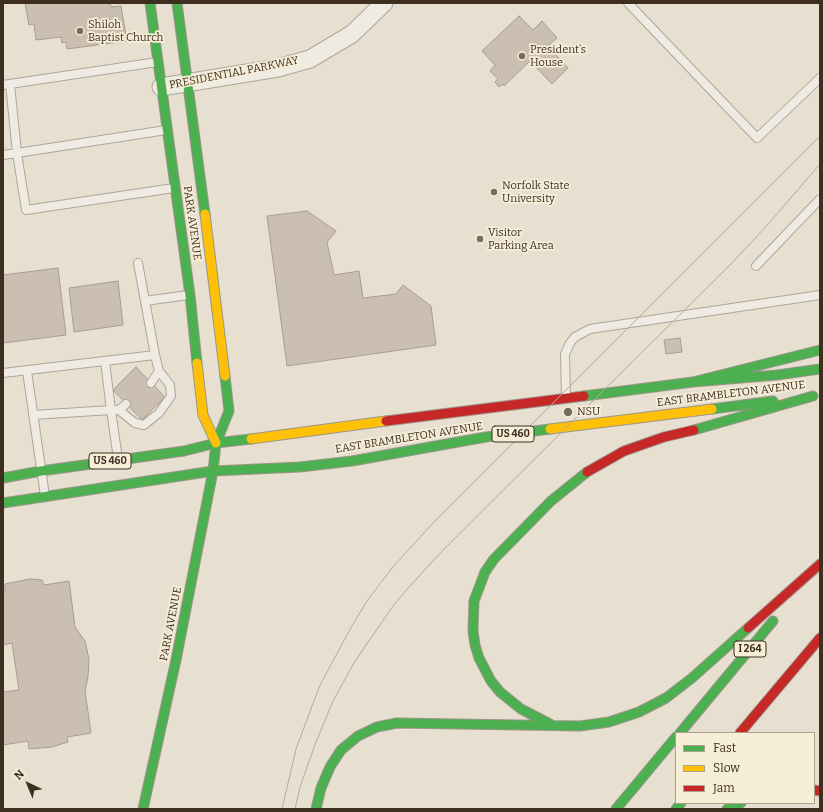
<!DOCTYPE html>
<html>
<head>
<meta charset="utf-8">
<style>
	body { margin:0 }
	#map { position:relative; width:823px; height:812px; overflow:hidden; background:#e7e0d1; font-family:Bitter,serif }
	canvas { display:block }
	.frame { position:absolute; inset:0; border:4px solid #3d2e20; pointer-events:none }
	.legend { position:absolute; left:675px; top:732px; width:140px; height:72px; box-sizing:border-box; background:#f7eed8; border:1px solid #ada18e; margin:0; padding:5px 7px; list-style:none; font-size:12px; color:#3d2e20 }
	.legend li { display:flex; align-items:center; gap:8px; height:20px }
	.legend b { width:20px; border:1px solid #ada18e }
	.north { position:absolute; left:8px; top:764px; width:40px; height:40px; -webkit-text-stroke:3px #f7eed8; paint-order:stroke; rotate:316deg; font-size:11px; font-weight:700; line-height:16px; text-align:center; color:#3d2e20 }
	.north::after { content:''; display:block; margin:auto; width:14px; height:18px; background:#3d2e20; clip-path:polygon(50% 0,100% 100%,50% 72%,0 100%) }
</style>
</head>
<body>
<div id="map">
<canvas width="823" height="812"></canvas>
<div class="frame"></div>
<ul class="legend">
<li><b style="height:5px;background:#4caf50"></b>Fast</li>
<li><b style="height:5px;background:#ffc107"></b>Slow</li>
<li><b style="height:5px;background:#c62828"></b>Jam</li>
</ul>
<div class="north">N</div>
</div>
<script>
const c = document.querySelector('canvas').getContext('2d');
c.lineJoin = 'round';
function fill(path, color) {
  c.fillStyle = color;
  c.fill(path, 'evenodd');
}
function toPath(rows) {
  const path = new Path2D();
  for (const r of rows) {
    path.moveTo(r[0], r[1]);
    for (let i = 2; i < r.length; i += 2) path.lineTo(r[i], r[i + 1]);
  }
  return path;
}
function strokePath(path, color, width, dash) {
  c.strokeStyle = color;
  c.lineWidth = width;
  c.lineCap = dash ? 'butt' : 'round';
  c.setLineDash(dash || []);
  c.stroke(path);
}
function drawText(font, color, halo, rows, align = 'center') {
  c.font = font + ' Bitter,serif';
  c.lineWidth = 3.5;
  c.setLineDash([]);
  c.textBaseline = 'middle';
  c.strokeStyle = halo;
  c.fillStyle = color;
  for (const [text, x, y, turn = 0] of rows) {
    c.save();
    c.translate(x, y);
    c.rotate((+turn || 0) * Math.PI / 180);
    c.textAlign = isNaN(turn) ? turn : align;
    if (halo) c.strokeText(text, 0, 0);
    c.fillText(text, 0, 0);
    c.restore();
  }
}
const building = toPath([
	[25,3,110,3,111,7,121,6,127,41,67,49,66,42,62,43,61,37,36,40,34,24,29,25,25,3],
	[519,16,533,30,542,21,557,38,548,46,568,68,552,84,530,61,504,86,503,84,499,87,495,82,498,79,490,71,495,65,482,51,519,16],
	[307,211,336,231,327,242,334,275,359,271,363,298,396,294,403,285,431,306,436,345,287,366,267,216,307,211],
	[58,268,66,335,3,343,3,275,58,268],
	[118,281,123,325,74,332,69,288,118,281],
	[680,338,682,352,666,354,664,340,680,338],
	[136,367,165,397,142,420,113,390,136,367],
	[30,579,42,580,44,585,69,581,75,627,85,641,89,659,88,677,85,691,91,733,67,737,68,742,52,747,29,749,28,741,3,745,3,692,19,690,12,643,3,645,3,592,5,591,5,584,30,579]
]);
fill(building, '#cbbfb2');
strokePath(building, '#a89c90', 1);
const lane = toPath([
	[628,3,757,138,820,78],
	[3,85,157,62],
	[166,130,17,153,26,210,174,188],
	[3,155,17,153,10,84],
	[138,263,155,355,159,371,151,383],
	[756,266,820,199],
	[145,301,188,295],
	[105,361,111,410,119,410,126,404],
	[27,371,45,496],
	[3,373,155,355],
	[566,398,565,354,570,343,575,337,590,329,820,295],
	[119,410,135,423,144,425,159,413,171,396,170,385,159,371],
	[33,415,111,410,118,459]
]);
const street = toPath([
	[161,87,278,68,310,59,352,34,384,3]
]);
const fast = toPath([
	[150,3,190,295,197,363],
	[177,3,205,214],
	[693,382,820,350],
	[584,396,693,382,777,375,820,369],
	[712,409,773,401],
	[694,430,813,396],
	[3,478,41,471,184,451,216,443,251,439],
	[3,503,213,471,300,467,352,461,486,437,550,429],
	[550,724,521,709,500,692,491,681,479,658,475,645,473,631,474,601,485,572,494,559,551,501,587,472],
	[680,733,773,621],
	[143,809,176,660,213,471,216,443,229,411,225,376],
	[316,809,321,788,330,767,341,750,358,736,377,727,397,723,580,726,609,722,639,712,666,698,692,678,748,628],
	[616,809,676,737],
	[676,809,681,803],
	[727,809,741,803]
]);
const slow = toPath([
	[205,214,225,376],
	[197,363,203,415,216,443],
	[550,429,712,409],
	[251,439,386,421]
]);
const jam = toPath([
	[386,421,584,396],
	[587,472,624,451,664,437,694,430],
	[748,628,820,564],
	[740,733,820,638],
	[814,790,820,791]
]);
strokePath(lane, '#ada599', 10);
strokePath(street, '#ada599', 19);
strokePath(fast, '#9c958a', 11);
strokePath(slow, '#9c958a', 11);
strokePath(jam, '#9c958a', 11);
strokePath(lane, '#efebe3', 8);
strokePath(street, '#efebe3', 17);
strokePath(fast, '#4caf50', 9);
strokePath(slow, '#ffc107', 9);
strokePath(jam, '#c62828', 9);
strokePath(toPath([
	[282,809,296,749,312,706,321,683,353,624,367,601,392,568,434,522,820,136],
	[295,809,300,787,316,742,333,701,355,661,393,606,409,587,444,549,734,261,770,222,820,164]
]), '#afaaa2', 1);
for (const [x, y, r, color] of [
	[80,31,4,"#786c5e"],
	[522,56,4,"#786c5e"],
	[494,192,4,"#786c5e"],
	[480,239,4,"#786c5e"],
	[568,412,5,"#786c5e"]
]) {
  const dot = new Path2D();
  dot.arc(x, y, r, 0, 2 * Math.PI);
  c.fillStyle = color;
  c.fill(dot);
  strokePath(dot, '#f7eed8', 1.5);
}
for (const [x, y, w] of [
	[513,434,42],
	[110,461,42],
	[750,649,32]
]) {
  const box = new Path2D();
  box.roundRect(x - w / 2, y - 8, w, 16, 3);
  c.fillStyle = '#f7eed8';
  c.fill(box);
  strokePath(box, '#3d2e20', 1);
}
drawText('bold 10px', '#3d2e20', null, [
	["US 460",513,434],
	["US 460",110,461],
	["I 264",750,649]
]);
drawText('11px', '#3d2e20', '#f7eed8', [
	["Shiloh",88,25],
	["Baptist Church",88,38],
	["President’s",530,50],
	["House",530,63],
	["Norfolk State",502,186],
	["University",502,199],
	["Visitor",488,233],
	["Parking Area",488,246],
	["NSU",577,412]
], 'left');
drawText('11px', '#3d2e20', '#f7eed8', [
	["PRESIDENTIAL PARKWAY",234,73,-11],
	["PARK AVENUE",192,223,82],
	["EAST BRAMBLETON AVENUE",731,394,-7],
	["EAST BRAMBLETON AVENUE",409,438,-9],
	["PARK AVENUE",171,624,-79]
]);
</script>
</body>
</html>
